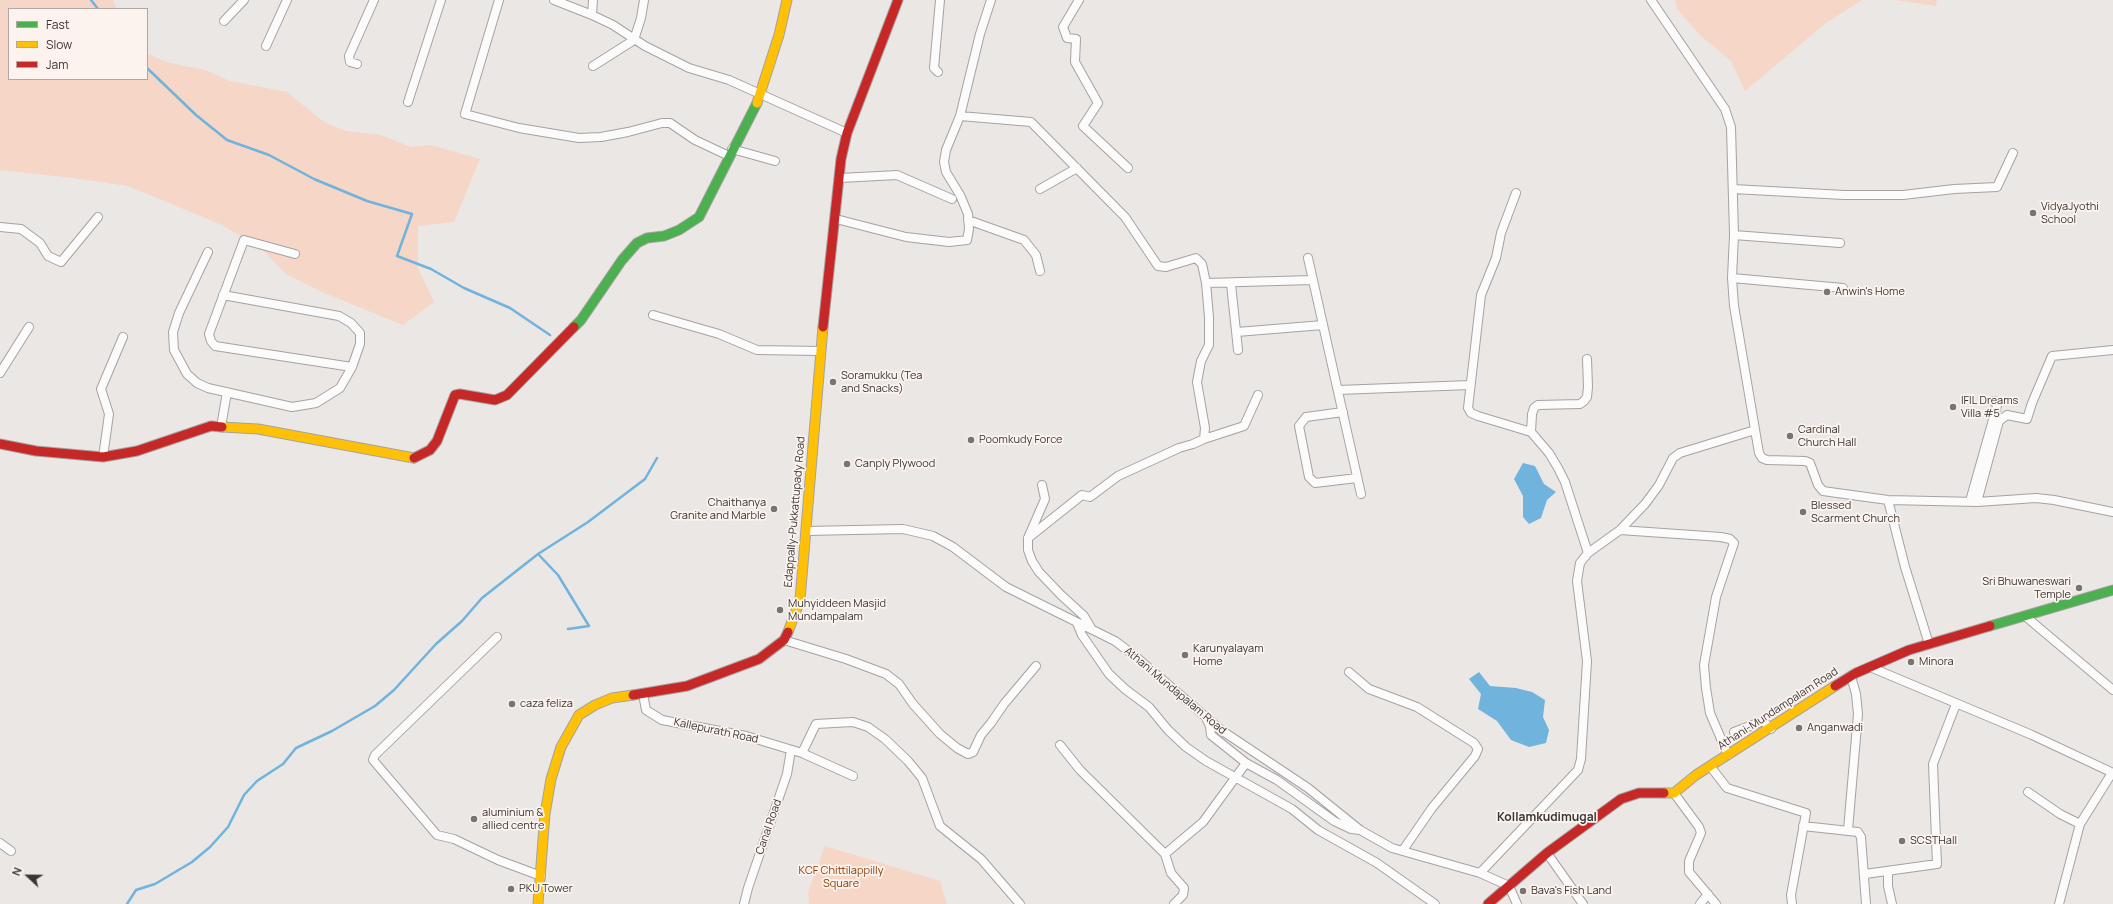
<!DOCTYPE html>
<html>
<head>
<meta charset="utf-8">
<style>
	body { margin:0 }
	#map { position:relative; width:2113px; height:904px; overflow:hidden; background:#ebe7e5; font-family:Manrope,sans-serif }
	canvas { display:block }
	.legend { position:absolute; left:8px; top:8px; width:140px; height:72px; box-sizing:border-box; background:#fcf3ef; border:1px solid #aea7a4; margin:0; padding:5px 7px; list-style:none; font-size:12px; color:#393634 }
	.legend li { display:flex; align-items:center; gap:8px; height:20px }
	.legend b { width:20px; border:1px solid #aea7a4 }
	.north { position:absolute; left:8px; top:856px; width:40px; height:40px; -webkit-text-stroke:3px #fcf3ef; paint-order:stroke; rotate:292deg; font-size:11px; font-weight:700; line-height:16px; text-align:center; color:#393634 }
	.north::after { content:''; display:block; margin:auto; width:14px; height:18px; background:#393634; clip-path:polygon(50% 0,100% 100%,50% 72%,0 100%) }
</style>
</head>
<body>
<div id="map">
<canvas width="2113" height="904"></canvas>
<ul class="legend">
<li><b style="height:5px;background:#4caf50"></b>Fast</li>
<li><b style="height:5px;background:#ffc107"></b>Slow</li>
<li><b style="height:5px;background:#c62828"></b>Jam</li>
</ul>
<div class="north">N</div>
</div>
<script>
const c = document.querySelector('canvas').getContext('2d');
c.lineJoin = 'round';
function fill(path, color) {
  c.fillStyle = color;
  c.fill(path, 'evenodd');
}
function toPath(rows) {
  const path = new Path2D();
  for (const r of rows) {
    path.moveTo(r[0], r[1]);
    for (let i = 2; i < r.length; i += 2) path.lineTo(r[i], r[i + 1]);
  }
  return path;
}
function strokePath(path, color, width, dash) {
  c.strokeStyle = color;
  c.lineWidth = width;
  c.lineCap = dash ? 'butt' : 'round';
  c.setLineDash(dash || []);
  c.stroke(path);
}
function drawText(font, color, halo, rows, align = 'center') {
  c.font = font + ' Manrope,sans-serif';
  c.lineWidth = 3.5;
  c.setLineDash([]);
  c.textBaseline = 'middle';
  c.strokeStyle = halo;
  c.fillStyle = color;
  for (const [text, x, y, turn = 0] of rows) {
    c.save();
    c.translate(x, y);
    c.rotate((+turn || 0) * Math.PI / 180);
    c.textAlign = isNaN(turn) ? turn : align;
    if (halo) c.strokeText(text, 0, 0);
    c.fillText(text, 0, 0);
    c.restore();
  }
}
fill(toPath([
	[0,0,113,0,117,9,9,9,9,79,147,79,147,54,170,63,205,70,230,81,287,92,324,122,346,131,381,135,411,147,431,145,480,159,454,222,418,226,418,268,434,302,403,325,322,292,286,274,261,248,222,225,128,186,73,178,0,170],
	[1675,0,1862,0,1826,23,1745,91,1731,61,1701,36,1677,9],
	[1895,0,1937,0,1936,6],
	[825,846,940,881,947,904,809,904,808,892]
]), '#f5d6c7');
fill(toPath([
	[1523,463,1535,466,1544,484,1556,492,1547,500,1541,518,1529,524,1523,517,1523,496,1514,479],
	[1479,672,1490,686,1516,688,1532,692,1545,700,1543,717,1549,730,1546,743,1529,747,1511,740,1497,721,1478,709,1481,694,1469,679]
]), '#70b3dc');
strokePath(toPath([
	[91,0,98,9],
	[147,68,196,115,227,140,269,155,314,179,367,201,412,214,397,256,431,269,464,288,510,308,550,335],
	[538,554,588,522,645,479,657,458],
	[127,904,136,890,155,884,192,862,210,847,228,827,244,795,257,781,283,764,296,748,332,731,375,706,394,690,436,644,462,621,482,598,538,554,558,575,589,626,568,629]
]), '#70b3dc', 2.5);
const street = toPath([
	[499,0,465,114,519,128,579,138,601,137,628,132,662,123,670,123,695,140,729,156],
	[554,0,592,15,613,25,645,46,689,68,729,80,847,133],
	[1079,0,1063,27,1067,38,1076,39,1075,62,1098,103,1083,126,1128,168],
	[1651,0,1725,109,1731,127,1734,235,1732,278,1734,306,1759,453,1762,458,1767,460,1805,461,1810,463,1818,485,1823,491,1830,492,1888,500,1977,502,2036,498,2054,500,2113,512],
	[592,15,593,0],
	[224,21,244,0],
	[266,46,287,0],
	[357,64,350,62,349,56,374,0],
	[593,66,634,40,641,18,644,0],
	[938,72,934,68,940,0],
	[408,102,441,0],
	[960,116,1031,122,1125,217,1158,266,1166,267,1196,258,1202,264,1206,283,1209,317,1209,345,1201,361,1197,382,1205,428,1204,439,1193,444,1179,448,1118,476,1090,497,1082,495,1028,538],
	[732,149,775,161],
	[840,178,897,175,952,199],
	[1040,189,1077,168],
	[1733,189,1844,195,1903,195,1954,189,1997,187,2013,153],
	[1516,193,1501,233,1496,258,1481,295,1468,408,1471,413,1478,416,1531,432,1549,453,1558,468,1565,482,1588,553],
	[836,219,906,237,949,242,967,240,969,229,968,214,960,195,946,172,944,162,946,150,960,116,980,34,991,0],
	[968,220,1024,240,1036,255,1040,271],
	[0,227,21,229,40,243,48,256,61,262,98,217],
	[1734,235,1840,243],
	[208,252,179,313,173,332,174,350,187,374,197,383,208,388,292,407,316,403,340,388,352,367,360,344,360,333,351,323,339,316,223,295],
	[295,254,244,240,209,334,211,341,215,346,352,367],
	[1308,258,1361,494],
	[1732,278,1843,288],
	[1206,283,1313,280],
	[1231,284,1238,350],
	[653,315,719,334,757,350,820,351],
	[1237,332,1323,325],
	[0,373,29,327],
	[1338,390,1470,385],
	[1343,412,1306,417,1299,426,1309,477,1315,483,1357,478],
	[221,427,227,392],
	[1531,432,1532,414,1534,408,1538,405,1580,404,1584,401,1587,397,1588,387,1587,359],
	[1204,439,1244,426,1258,395],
	[103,457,109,414,101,389,123,337],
	[1042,485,1045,499,1028,538,1028,550,1032,561,1039,572,1061,595,1084,616,1091,628],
	[1888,500,1905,567,1929,644],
	[1970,501,1998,402,1993,401],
	[1977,502,1999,421,2007,415,2027,419,2032,403,2052,356,2113,350],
	[1620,530,1721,537,1730,539,1734,543,1716,597,1704,665,1706,688,1710,713,1728,755],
	[806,531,903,529,933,536,953,547,1006,587,1115,641,1135,656,1221,730,1308,788,1360,830,1392,848,1480,873,1509,886,1517,904],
	[2025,616,2113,690],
	[1077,623,1082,635,1109,674,1125,689,1149,707,1168,730,1186,747,1206,761,1292,809,1318,830,1377,863,1435,904],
	[497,637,375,755,373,760,437,835,454,839,498,860,541,876],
	[784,640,846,659,886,674,899,684,913,704,940,734,957,748,968,754,973,752,981,735,991,723,1004,704,1036,666],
	[1870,667,2032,735,2113,773],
	[1349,672,1369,689,1417,707,1474,743,1478,749,1475,756,1432,808,1403,850],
	[643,694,646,710,662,720,746,736,802,753,816,724,853,722,868,727,885,739,908,761,922,778,940,826,981,859,1020,904],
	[1207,720,1210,726,1211,735,1246,763],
	[1734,732,1763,721,1771,729],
	[1060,745,1080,770,1165,854,1171,873,1184,888,1183,895,1174,904],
	[802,753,853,776],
	[1710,766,1727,788,1806,813,1791,895,1792,904],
	[2028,792,2060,814,2080,824],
	[1674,793,1699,827,1701,833,1689,861,1689,872,1716,904],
	[1803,826,1858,832,1861,837,1866,904],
	[1848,830,1858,714,1856,694,1851,676],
	[0,843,11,851],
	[1547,853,1583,904],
	[1165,854,1203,822,1246,763,1277,780,1334,821,1351,829,1360,830],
	[1888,871,1888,886,1892,904],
	[1480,873,1578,770,1581,759,1587,661,1577,581,1580,563,1588,553,1620,530,1645,504,1659,485,1673,458,1680,453,1755,430],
	[1865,874,1937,864,1933,764,1956,704],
	[744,904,748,888,787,774,791,750],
	[1700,904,1708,894],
	[2059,904,2080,824,2112,773]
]);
const fast = toPath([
	[574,327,581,320,622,260,637,243,647,238,664,236,679,230,699,217,757,103],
	[1990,626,2113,590]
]);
const slow = toPath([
	[757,103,779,35,787,0],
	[222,427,258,429,414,458],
	[788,632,800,600,823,327],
	[1664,793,1674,793,1696,775,1835,686],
	[538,904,545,814,551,779,561,747,579,715,595,705,612,698,633,695]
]);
const jam = toPath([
	[823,327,841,159,847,133,898,0],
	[0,444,36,451,103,457,137,451,211,426,222,427],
	[414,458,430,450,437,441,455,395,460,394,495,400,507,395,574,327],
	[1835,686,1856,673,1909,650,1990,626],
	[633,695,687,686,759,659,784,640,788,632],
	[1488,904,1547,853,1621,799,1639,793,1664,793]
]);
strokePath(street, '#a5a2a1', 10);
strokePath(fast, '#a5a2a1', 11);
strokePath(slow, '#a5a2a1', 11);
strokePath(jam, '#a5a2a1', 11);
strokePath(street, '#fcfbfb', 8);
strokePath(fast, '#4caf50', 9);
strokePath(slow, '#ffc107', 9);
strokePath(jam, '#c62828', 9);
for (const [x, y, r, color] of [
	[2033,213,4,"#777472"],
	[1827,292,4,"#777472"],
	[833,382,4,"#777472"],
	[1953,407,4,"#777472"],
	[1790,436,4,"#777472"],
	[971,440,4,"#777472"],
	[847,464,4,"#777472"],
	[774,509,4,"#777472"],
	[1803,512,4,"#777472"],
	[2079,588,4,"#777472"],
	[780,610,4,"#777472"],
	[1185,655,4,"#777472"],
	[1911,662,4,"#777472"],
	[512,704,4,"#777472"],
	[1799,728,4,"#777472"],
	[474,819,4,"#777472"],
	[1902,841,4,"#777472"],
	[511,889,4,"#777472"],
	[1523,891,4,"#777472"]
]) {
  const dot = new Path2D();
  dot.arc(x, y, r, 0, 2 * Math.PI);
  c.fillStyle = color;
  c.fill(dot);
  strokePath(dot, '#fcf3ef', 1.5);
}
drawText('11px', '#393634', '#fcf3ef', [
	["VidyaJyothi",2041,207],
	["School",2041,220],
	["Anwin's Home",1835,292],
	["Soramukku (Tea",841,376],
	["and Snacks)",841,389],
	["IFIL Dreams",1961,401],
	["Villa #5",1961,414],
	["Cardinal",1798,430],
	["Church Hall",1798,443],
	["Poomkudy Force",979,440],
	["Canply Plywood",855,464],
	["Chaithanya",766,503,"right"],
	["Granite and Marble",766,516,"right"],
	["Blessed",1811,506],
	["Scarment Church",1811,519],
	["Sri Bhuwaneswari",2071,582,"right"],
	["Temple",2071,595,"right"],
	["Muhyiddeen Masjid",788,604],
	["Mundampalam",788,617],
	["Karunyalayam",1193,649],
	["Home",1193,662],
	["Minora",1919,662],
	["caza feliza",520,704],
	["Anganwadi",1807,728],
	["aluminium &",482,813],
	["allied centre",482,826],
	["SCSTHall",1910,841],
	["PKU Tower",519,889],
	["Bava's Fish Land",1531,891]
], 'left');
drawText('11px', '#393634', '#fcf3ef', [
	["Edappally-Pukkattupady Road",795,512,-85],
	["Athani Mundapalam Road",1175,691,40],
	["Athani-Mundampalam Road",1778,709,-33],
	["Kallepurath Road",716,731,12],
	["Canal Road",769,827,-71]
]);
drawText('11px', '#8a3b00', '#fcf3ef', [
	["KCF Chittilappilly",841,871],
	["Square",841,884]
]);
drawText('bold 12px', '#393634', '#fcf3ef', [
	["Kollamkudimugal",1547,818]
]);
</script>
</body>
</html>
